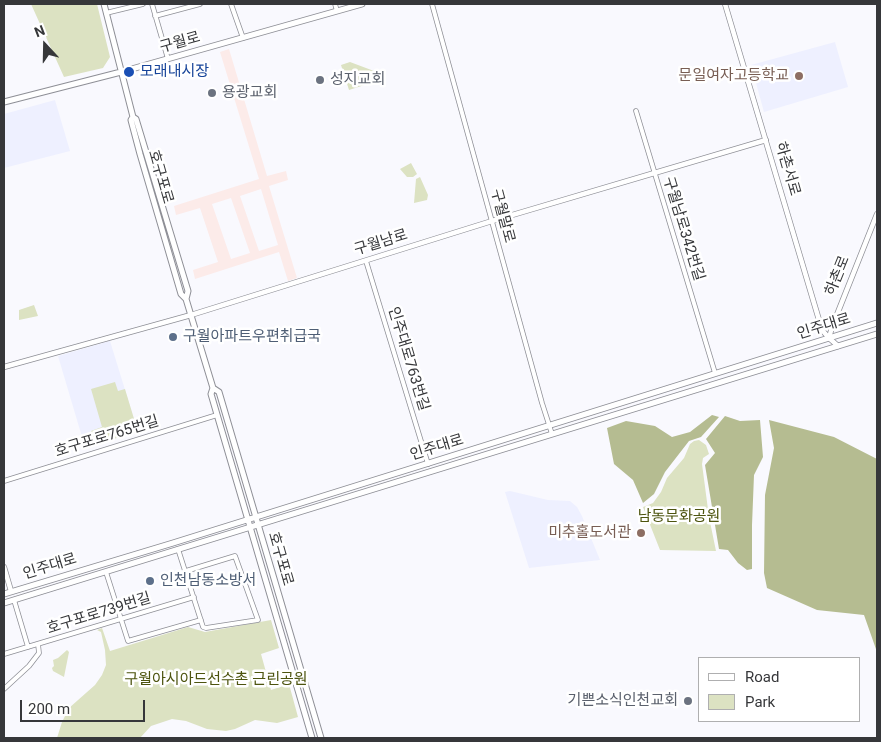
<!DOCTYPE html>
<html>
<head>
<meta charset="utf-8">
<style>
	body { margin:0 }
	#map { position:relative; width:881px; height:742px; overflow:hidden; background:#f9f9fe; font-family:Roboto,sans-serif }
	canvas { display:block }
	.frame { position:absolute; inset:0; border:5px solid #36373a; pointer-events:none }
	.legend { position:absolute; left:698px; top:657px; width:162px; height:65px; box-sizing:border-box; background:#fff; border:1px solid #afafb0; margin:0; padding:6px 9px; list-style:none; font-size:15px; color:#36373a }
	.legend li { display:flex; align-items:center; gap:10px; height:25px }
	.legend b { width:25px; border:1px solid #afafb0 }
	.north { position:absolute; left:20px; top:20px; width:50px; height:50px; -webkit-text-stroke:4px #fff; paint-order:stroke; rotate:339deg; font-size:14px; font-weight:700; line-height:20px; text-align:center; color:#36373a }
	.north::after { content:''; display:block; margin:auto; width:18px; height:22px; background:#36373a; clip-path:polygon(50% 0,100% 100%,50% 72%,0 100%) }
	.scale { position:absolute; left:20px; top:700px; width:125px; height:22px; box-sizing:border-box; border:2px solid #36373a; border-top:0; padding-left:6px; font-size:15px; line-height:18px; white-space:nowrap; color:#36373a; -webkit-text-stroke:4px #fff; paint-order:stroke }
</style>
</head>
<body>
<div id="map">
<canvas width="881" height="742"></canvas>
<div class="frame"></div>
<ul class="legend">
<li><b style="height:6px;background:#fff"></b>Road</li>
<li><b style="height:14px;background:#dce2c2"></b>Park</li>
</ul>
<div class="north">N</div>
<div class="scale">200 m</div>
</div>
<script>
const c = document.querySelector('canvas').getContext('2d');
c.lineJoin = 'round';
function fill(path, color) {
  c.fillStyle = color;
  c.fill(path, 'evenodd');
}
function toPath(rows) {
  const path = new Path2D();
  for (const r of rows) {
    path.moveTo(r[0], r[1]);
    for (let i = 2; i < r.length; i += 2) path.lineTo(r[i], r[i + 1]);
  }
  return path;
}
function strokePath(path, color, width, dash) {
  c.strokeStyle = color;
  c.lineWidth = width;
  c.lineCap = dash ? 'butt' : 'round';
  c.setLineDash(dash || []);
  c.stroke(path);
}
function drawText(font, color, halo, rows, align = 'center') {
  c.font = font + ' Roboto,"Noto Sans KR",sans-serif';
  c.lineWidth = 5;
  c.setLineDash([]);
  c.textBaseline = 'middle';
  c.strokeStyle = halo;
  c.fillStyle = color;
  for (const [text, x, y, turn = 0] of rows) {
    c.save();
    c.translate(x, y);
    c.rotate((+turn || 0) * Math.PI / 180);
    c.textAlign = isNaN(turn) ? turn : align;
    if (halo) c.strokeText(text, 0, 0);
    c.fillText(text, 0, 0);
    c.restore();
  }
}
fill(toPath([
	[229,49,267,176,286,171,288,180,269,186,297,278,288,281,279,252,195,279,193,270,218,262,200,208,176,215,174,206,259,179,220,52],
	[261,189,278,245,259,251,240,196],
	[231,198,250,253,231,259,212,204]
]), '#fcebe9');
fill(toPath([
	[835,42,848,87,764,112,751,65],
	[55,100,70,151,4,168,4,114],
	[110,341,138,432,85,447,58,356],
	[510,491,548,500,570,501,577,507,582,516,600,560,529,568,505,492]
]), '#eef0ff');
fill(toPath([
	[31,4,97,4,110,57,103,68,64,77],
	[350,62,382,74,383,79,349,90,341,65],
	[411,163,417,174,413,177,407,177,400,169],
	[420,177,428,195,427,200,414,203,416,179],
	[34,305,38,316,19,320,19,310],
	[115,382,118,391,125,389,138,432,92,445,90,437,91,431,102,427,91,389],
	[699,440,706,445,709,454,703,458,702,464,709,517,716,551,660,550,643,507,653,503,661,492,667,478,684,458,690,444,694,441],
	[271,620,279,648,261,654,271,690,289,684,298,717,277,723,255,720,235,729,226,731,207,729,186,721,172,719,151,726,140,738,57,738,62,722,69,708,95,685,102,675,106,665,105,650,101,632,97,630,102,628,110,651,188,627,205,632],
	[67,650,69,652,64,677,53,671,52,668,54,666,53,660,58,658]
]), '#dce2c2');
fill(toPath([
	[712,415,719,417,701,437,689,441,665,472,654,494,643,503,633,480,614,464,607,428,626,421,655,426,672,437,690,432],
	[725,416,740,421,760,420,763,457,754,475,752,525,752,569,747,570,738,563,728,550,719,549,705,465,715,453,706,439],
	[769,420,834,437,877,459,877,652,864,615,817,610,767,588,764,573,765,495,774,448]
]), '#b5bc91');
const minor = toPath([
	[152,4,168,59],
	[231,4,243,38],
	[335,4,337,11],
	[432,4,542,403,552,434],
	[106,13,143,4],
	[155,16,200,4],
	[636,111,715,373],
	[366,261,428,464],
	[4,481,217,415],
	[178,549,203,627,206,628,258,620,235,556,186,571],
	[106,572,128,641,201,620],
	[14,600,28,647],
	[4,654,194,597],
	[4,689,29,666,39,653,38,644]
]);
const tertiary = toPath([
	[725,4,822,330,829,338],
	[838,346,829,338,832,327,877,214],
	[4,367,191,315,492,221,766,140],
	[4,567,11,591]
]);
const secondary = toPath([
	[104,4,133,117,136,119,188,291,186,299,213,388,211,394,312,738],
	[4,102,121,72,362,4],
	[133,117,131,120,140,154,181,294,186,299],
	[213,388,219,392,321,738],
	[4,594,173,543,877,323],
	[4,603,877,334]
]);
strokePath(minor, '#8e8f96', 5.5);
strokePath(tertiary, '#8e8f96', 6);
strokePath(secondary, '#8e8f96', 7);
strokePath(minor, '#fff', 4);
strokePath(tertiary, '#fff', 4.5);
strokePath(secondary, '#fff', 5);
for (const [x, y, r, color] of [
	[129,72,6,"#1a4fb4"],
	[799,76,5,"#8d6e63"],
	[320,80,5,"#6b7280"],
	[212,93,5,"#6b7280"],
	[173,337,5,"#5c6f8a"],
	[641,533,5,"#8d6e63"],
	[150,581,5,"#5c6f8a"],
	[688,701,5,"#6b7280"]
]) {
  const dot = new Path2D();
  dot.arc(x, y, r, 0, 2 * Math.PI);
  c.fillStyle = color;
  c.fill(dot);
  strokePath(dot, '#fff', 2);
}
drawText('15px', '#36373a', '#fff', [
	["구월로",180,43,-16],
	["하촌서로",787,169,74],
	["호구포로",160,177,74],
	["구월말로",502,216,75],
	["구월남로342번길",683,229,73],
	["구월남로",381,243,-17],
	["하촌로",838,276,-68],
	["인주대로",824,327,-17],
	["인주대로763번길",408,359,73],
	["호구포로765번길",107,437,-17],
	["인주대로",437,448,-17],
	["호구포로",280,559,74],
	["인주대로",50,567,-17],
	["호구포로739번길",99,614,-17]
]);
drawText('15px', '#164399', '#fff', [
	["모래내시장",140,72]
], 'left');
drawText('15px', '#785e54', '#fff', [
	["문일여자고등학교",789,76],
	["미추홀도서관",631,533]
], 'right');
drawText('15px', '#5b616d', '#fff', [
	["성지교회",330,80],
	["용광교회",222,93],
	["기쁜소식인천교회",678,701,"right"]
], 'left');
drawText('15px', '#4e5e75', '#fff', [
	["구월아파트우편취급국",183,337],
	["인천남동소방서",160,581]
], 'left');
drawText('15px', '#4d540f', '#fff', [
	["남동문화공원",679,517],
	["구월아시아드선수촌 근린공원",216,680]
]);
</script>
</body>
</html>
